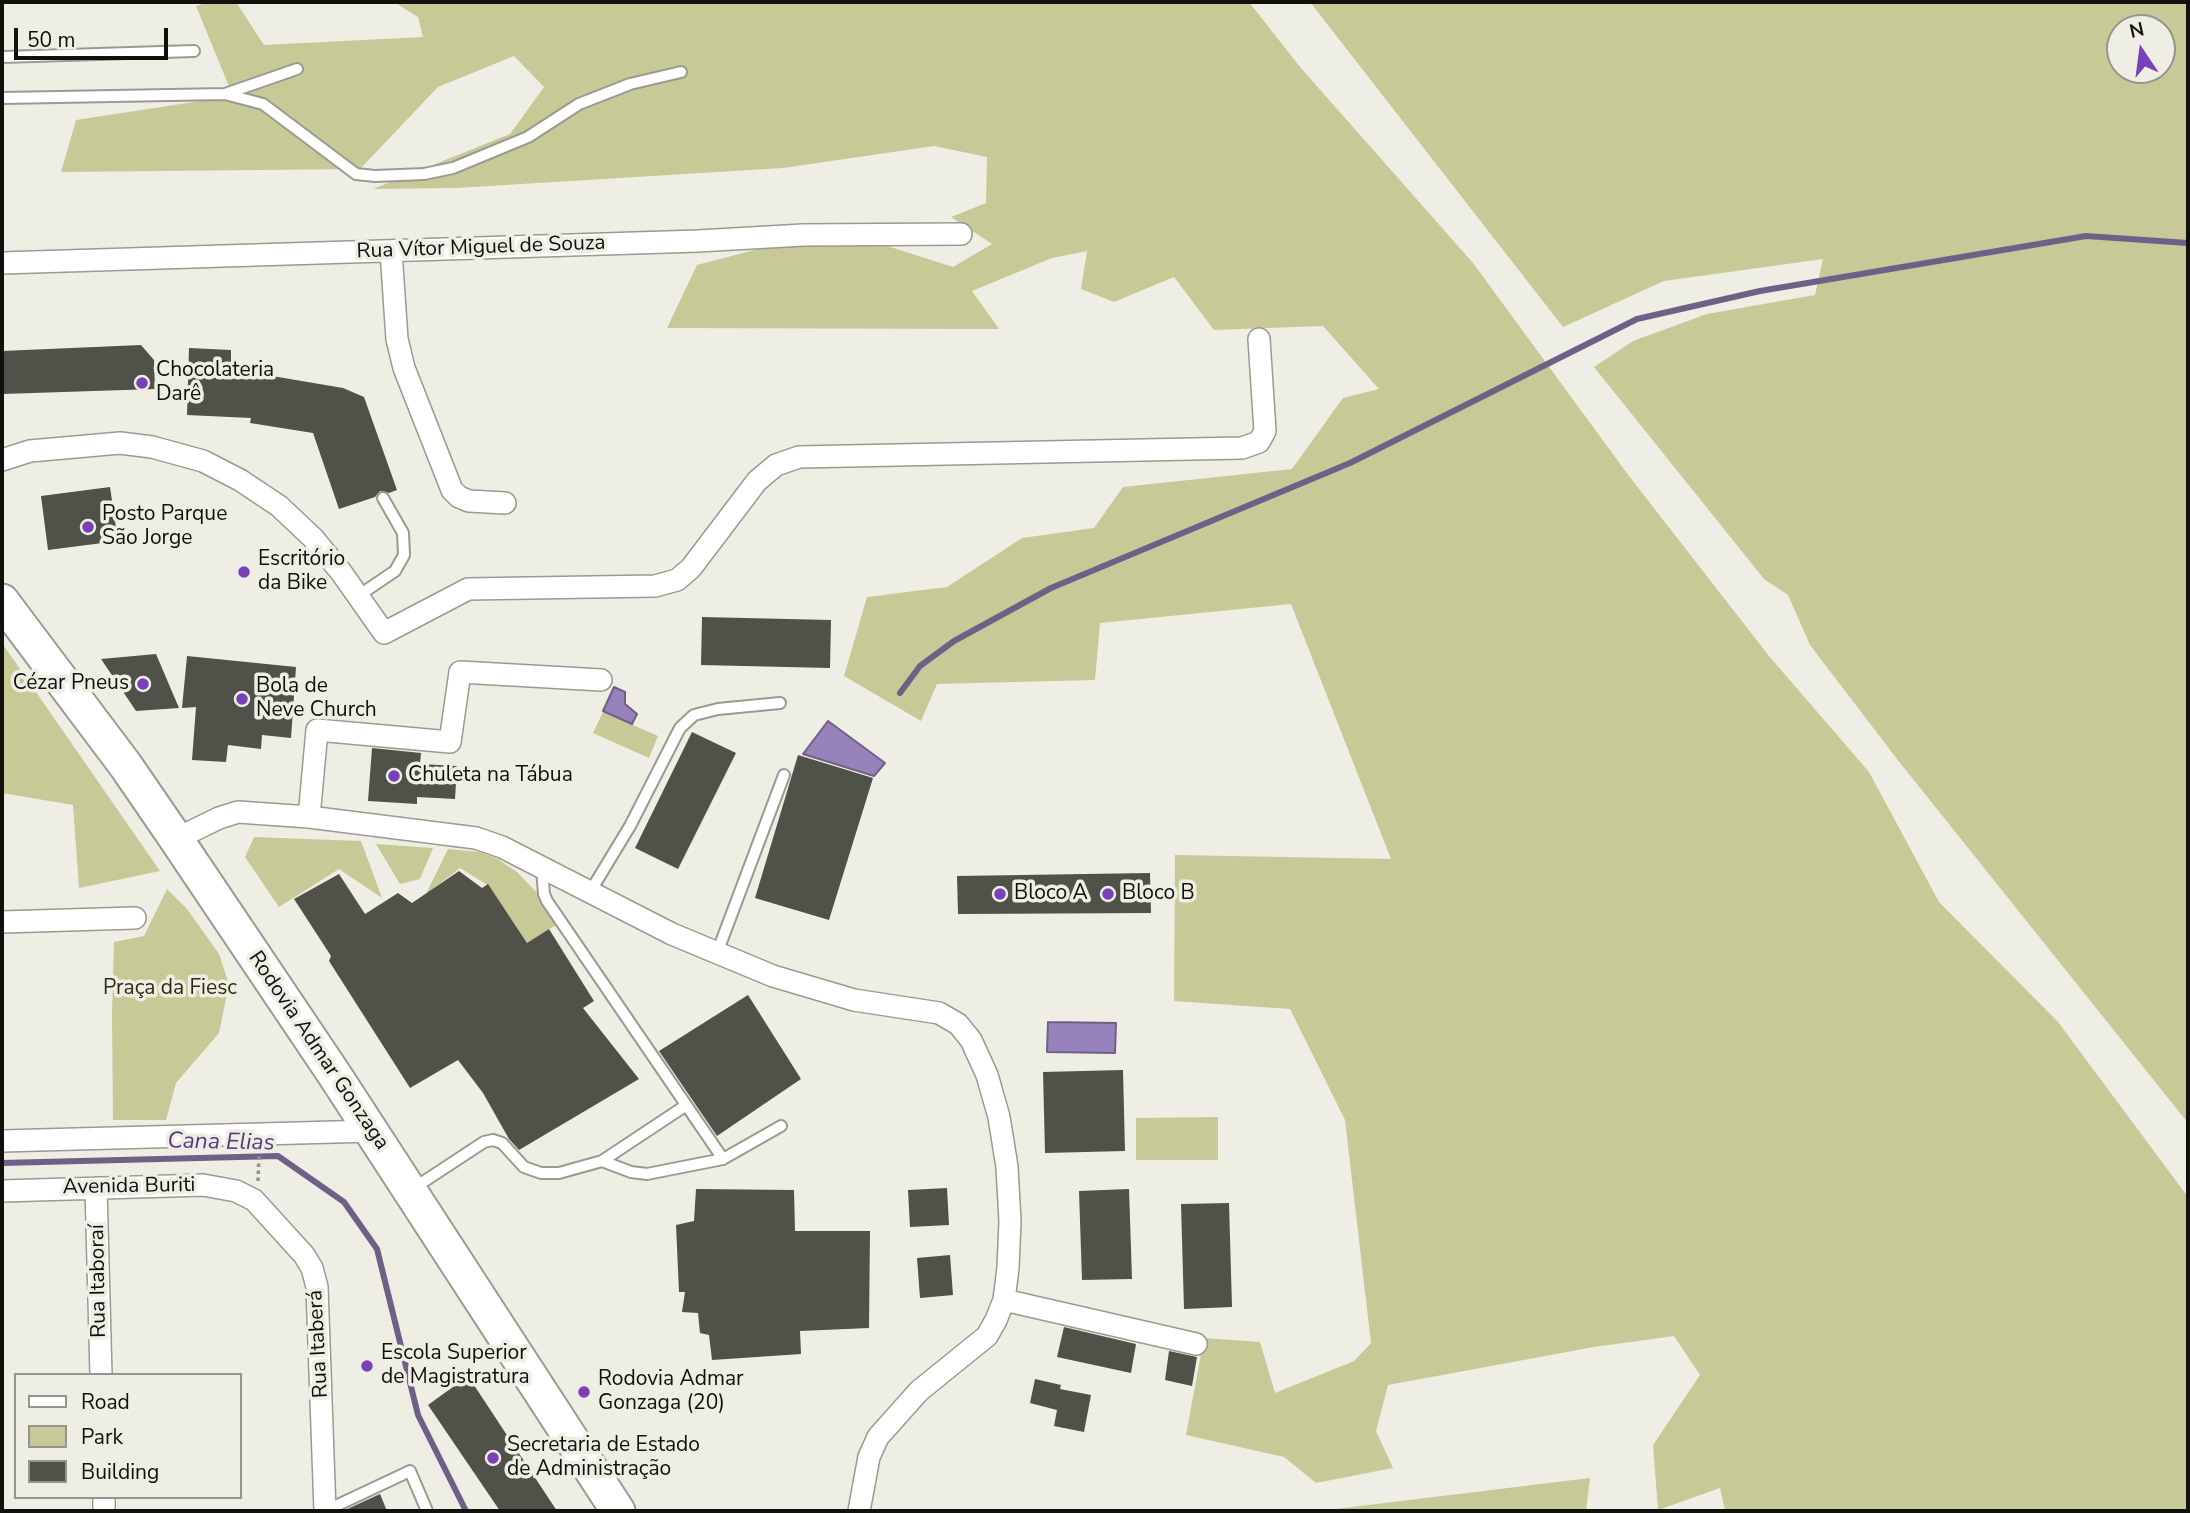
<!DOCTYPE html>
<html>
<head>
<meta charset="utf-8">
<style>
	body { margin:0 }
	#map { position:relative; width:2190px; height:1513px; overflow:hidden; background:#eeeee4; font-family:"Nunito Sans",sans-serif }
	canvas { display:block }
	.frame { position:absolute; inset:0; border:4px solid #10100d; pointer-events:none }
	.legend { position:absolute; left:14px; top:1373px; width:228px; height:126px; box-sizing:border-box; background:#eeeee4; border:2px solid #95958e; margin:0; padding:9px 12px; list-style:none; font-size:21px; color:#10100d }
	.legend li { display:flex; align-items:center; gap:14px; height:35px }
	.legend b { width:35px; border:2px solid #95958e }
	.north { position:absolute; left:2106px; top:14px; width:70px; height:70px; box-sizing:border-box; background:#eeeee4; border:2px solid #95958e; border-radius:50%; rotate:347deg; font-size:19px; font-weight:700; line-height:28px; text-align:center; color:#10100d }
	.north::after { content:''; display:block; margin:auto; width:24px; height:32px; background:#7841b7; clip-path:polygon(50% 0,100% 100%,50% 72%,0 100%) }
	.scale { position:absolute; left:14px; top:28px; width:154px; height:32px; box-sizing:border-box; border:4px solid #10100d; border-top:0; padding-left:9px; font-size:21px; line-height:24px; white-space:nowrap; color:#10100d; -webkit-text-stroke:5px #eeeee4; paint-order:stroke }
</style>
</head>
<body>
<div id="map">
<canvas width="2190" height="1513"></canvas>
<div class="frame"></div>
<ul class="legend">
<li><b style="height:9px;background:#fff"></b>Road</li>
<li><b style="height:19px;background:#c7c997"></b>Park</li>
<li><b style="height:19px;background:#505148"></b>Building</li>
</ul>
<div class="north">N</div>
<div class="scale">50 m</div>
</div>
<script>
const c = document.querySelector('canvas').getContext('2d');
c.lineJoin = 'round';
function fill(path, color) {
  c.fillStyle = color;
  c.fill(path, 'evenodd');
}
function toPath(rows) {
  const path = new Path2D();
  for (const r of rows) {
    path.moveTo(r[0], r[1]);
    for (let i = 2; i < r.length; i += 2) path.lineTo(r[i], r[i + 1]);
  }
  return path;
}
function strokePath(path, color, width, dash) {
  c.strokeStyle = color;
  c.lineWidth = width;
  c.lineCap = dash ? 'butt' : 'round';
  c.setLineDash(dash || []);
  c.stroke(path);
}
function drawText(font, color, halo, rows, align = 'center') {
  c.font = font + ' "Nunito Sans",sans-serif';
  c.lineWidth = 7;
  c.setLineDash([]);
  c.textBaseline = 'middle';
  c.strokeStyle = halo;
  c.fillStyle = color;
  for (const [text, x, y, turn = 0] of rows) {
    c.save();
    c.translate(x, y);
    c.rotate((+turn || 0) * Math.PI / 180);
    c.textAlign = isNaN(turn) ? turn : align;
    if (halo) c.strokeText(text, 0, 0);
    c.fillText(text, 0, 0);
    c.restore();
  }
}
fill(toPath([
	[209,2,236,2,264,45,423,37,418,17,394,2,1249,2,1300,67,1473,263,1629,476,1769,656,1869,772,1939,902,2058,1022,2188,1197,2188,1511,1725,1511,1720,1488,1658,1510,1653,1445,1700,1375,1674,1336,1594,1347,1388,1385,1376,1431,1393,1468,1316,1483,1284,1457,1186,1435,1204,1338,1260,1342,1275,1393,1354,1361,1371,1343,1345,1120,1290,1009,1174,1001,1175,855,1391,859,1291,604,1100,623,1095,680,937,684,921,721,844,676,867,597,947,587,1022,538,1094,528,1123,487,1292,469,1343,398,1379,389,1323,326,1214,330,1174,277,1114,302,1081,289,1087,251,1052,258,972,291,999,329,667,328,697,265,785,242,881,244,953,267,992,244,951,217,986,203,987,157,934,146,783,168,456,188,373,189,510,134,544,87,514,56,438,87,360,169,61,172,76,120,233,96,196,6],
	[1310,2,2188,2,2188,1123,1897,759,1810,645,1788,595,1764,579,1594,367,1633,341,1707,314,1815,295,1823,259,1664,281,1563,327],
	[2162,28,2162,70,2120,70,2120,28],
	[2,643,160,871,79,888,73,805,2,793],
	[603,712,658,736,649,758,593,733],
	[254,837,361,841,382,898,339,869,279,907,245,857],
	[376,844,433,848,420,879,400,884],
	[448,849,479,852,496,858,517,872,543,899,559,923,527,943,489,886,460,868,426,894],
	[167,889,187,909,219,954,229,984,219,1033,176,1083,166,1120,113,1120,112,1015,114,942,144,936],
	[1218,1117,1218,1160,1136,1160,1136,1118],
	[1590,1478,1586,1511,1319,1511]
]), '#c7c997');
const water = toPath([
	[614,687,625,692,625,704,637,714,632,724,603,711,614,687],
	[828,721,885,763,874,776,803,754,828,721],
	[1048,1022,1116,1023,1115,1053,1047,1052,1048,1022]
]);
fill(water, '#9882bc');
strokePath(water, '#6f6088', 2);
strokePath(toPath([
	[900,693,920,666,954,641,1051,588,1350,463,1637,319,1760,291,2086,236,2188,243],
	[2,1163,278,1156,344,1202,377,1249,418,1415,466,1511]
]), '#6f6088', 6);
fill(toPath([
	[141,345,154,360,155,389,2,394,2,351],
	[189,348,231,350,231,369,343,388,364,397,397,490,389,493,380,491,375,497,339,509,313,433,250,423,251,418,187,415],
	[110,487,118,541,48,550,41,496],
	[702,617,831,620,830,668,701,665],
	[156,654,179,708,136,711,101,659],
	[187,656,296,667,291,738,262,735,261,749,228,745,226,762,192,760,196,707,182,708],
	[692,732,736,753,678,869,635,848],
	[372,748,421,753,420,764,457,766,455,799,417,797,417,804,368,801],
	[798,755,873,778,829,920,755,898],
	[459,871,482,888,488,884,527,943,549,929,594,1001,583,1008,639,1079,519,1150,509,1139,483,1093,458,1060,410,1088,329,961,331,956,294,899,339,874,365,914,398,893,412,903],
	[1150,873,1151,913,958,914,957,876],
	[748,995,801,1079,717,1136,659,1051],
	[1123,1070,1125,1151,1045,1153,1043,1072],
	[947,1188,949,1225,910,1227,908,1190],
	[696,1189,794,1190,795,1231,870,1231,869,1328,800,1331,801,1354,712,1360,709,1335,700,1333,698,1313,682,1312,685,1292,679,1292,676,1225,694,1221],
	[1129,1189,1132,1279,1082,1280,1079,1191],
	[1229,1203,1232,1307,1184,1309,1181,1204],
	[950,1255,953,1295,920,1298,917,1258],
	[1064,1327,1136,1344,1131,1373,1057,1357],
	[1169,1351,1197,1357,1192,1386,1165,1380],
	[468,1376,557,1511,500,1511,428,1405],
	[1035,1379,1061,1385,1060,1389,1091,1395,1084,1432,1054,1426,1057,1410,1030,1403],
	[380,1494,387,1511,343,1511]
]), '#505148');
const lane = toPath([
	[2,57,194,51],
	[225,94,297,69],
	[2,98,225,94,263,104,356,174,375,176,424,174,453,168,528,137,579,104,630,84,681,72],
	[358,596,395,571,404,555,403,533,383,498],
	[542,868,544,894,547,901,723,1159],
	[590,892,630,826,680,728,694,715,718,709,780,703],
	[717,953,784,775],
	[602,1161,631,1172,647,1174,723,1159,781,1126],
	[414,1188,484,1142,493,1140,502,1143,524,1167,541,1173,559,1173,602,1161,685,1106],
	[325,1511,410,1471,427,1511]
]);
const street = toPath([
	[391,251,397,339,404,368,452,490,459,497,469,501,505,503],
	[2,263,698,241,803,235,961,234],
	[2,460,30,451,120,443,152,447,203,461,240,480,279,506,313,538,341,572,384,633,468,589,655,586,677,580,691,568,757,481,776,465,799,457,1242,448,1259,442,1265,431,1259,339],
	[309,817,317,730,450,742,460,672,601,680],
	[176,839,219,818,238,812,309,817,476,838,502,847,672,934,773,976,854,1000,939,1013,958,1024,971,1040,987,1075,999,1117,1007,1167,1010,1221,1008,1268,1004,1300,996,1320,987,1336,919,1391,878,1437,869,1457,859,1511],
	[2,922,135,918],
	[2,1141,372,1131],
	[96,1188,101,1375],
	[2,1191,203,1185,236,1191,254,1200,304,1255,312,1268,317,1287,325,1511],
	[1004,1300,1196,1344],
	[104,1497,104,1511]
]);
const primary = toPath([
	[2,601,126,766,176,839,334,1074,618,1511]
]);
strokePath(lane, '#9a9a90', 14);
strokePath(street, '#9a9a90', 24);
strokePath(primary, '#9a9a90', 37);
strokePath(toPath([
	[258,1181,259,1154]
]), '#92928b', 3.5, [3.5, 3.5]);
strokePath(lane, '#fff', 10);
strokePath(street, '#fff', 21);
strokePath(primary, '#fff', 33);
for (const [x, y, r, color] of [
	[142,383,7,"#7841b7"],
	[88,527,7,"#7841b7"],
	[244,572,7,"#7841b7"],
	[143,684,7,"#7841b7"],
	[242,699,7,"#7841b7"],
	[394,776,7,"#7841b7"],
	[1000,894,7,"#7841b7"],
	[1108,894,7,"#7841b7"],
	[367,1366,7,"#7841b7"],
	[584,1392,7,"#7841b7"],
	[493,1458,7,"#7841b7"]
]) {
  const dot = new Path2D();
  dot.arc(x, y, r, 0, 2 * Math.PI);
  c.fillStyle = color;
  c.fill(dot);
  strokePath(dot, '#eeeee4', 2.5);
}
drawText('21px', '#10100d', '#eeeee4', [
	["Rua Vítor Miguel de Souza",481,248,-2],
	["Rodovia Admar Gonzaga",318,1051,56],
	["Avenida Buriti",129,1187,-1],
	["Rua Itaboraí",99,1281,-91],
	["Rua Itaberá",319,1344,-93]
]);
drawText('21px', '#10100d', '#eeeee4', [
	["Chocolateria",156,371],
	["Darê",156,395],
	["Posto Parque",102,515],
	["São Jorge",102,539],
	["Escritório",258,560],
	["da Bike",258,584],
	["Cézar Pneus",129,684,"right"],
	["Bola de",256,687],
	["Neve Church",256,711],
	["Chuleta na Tábua",408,776],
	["Bloco A",1014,894],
	["Bloco B",1122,894],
	["Escola Superior",381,1354],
	["de Magistratura",381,1378],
	["Rodovia Admar",598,1380],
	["Gonzaga (20)",598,1404],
	["Secretaria de Estado",507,1446],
	["de Administração",507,1470]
], 'left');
drawText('21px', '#2c2c0e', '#eeeee4', [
	["Praça da Fiesc",170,989]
]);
drawText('italic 23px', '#583980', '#eeeee4', [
	["Cana Elias",221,1143,1]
]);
</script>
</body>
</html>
